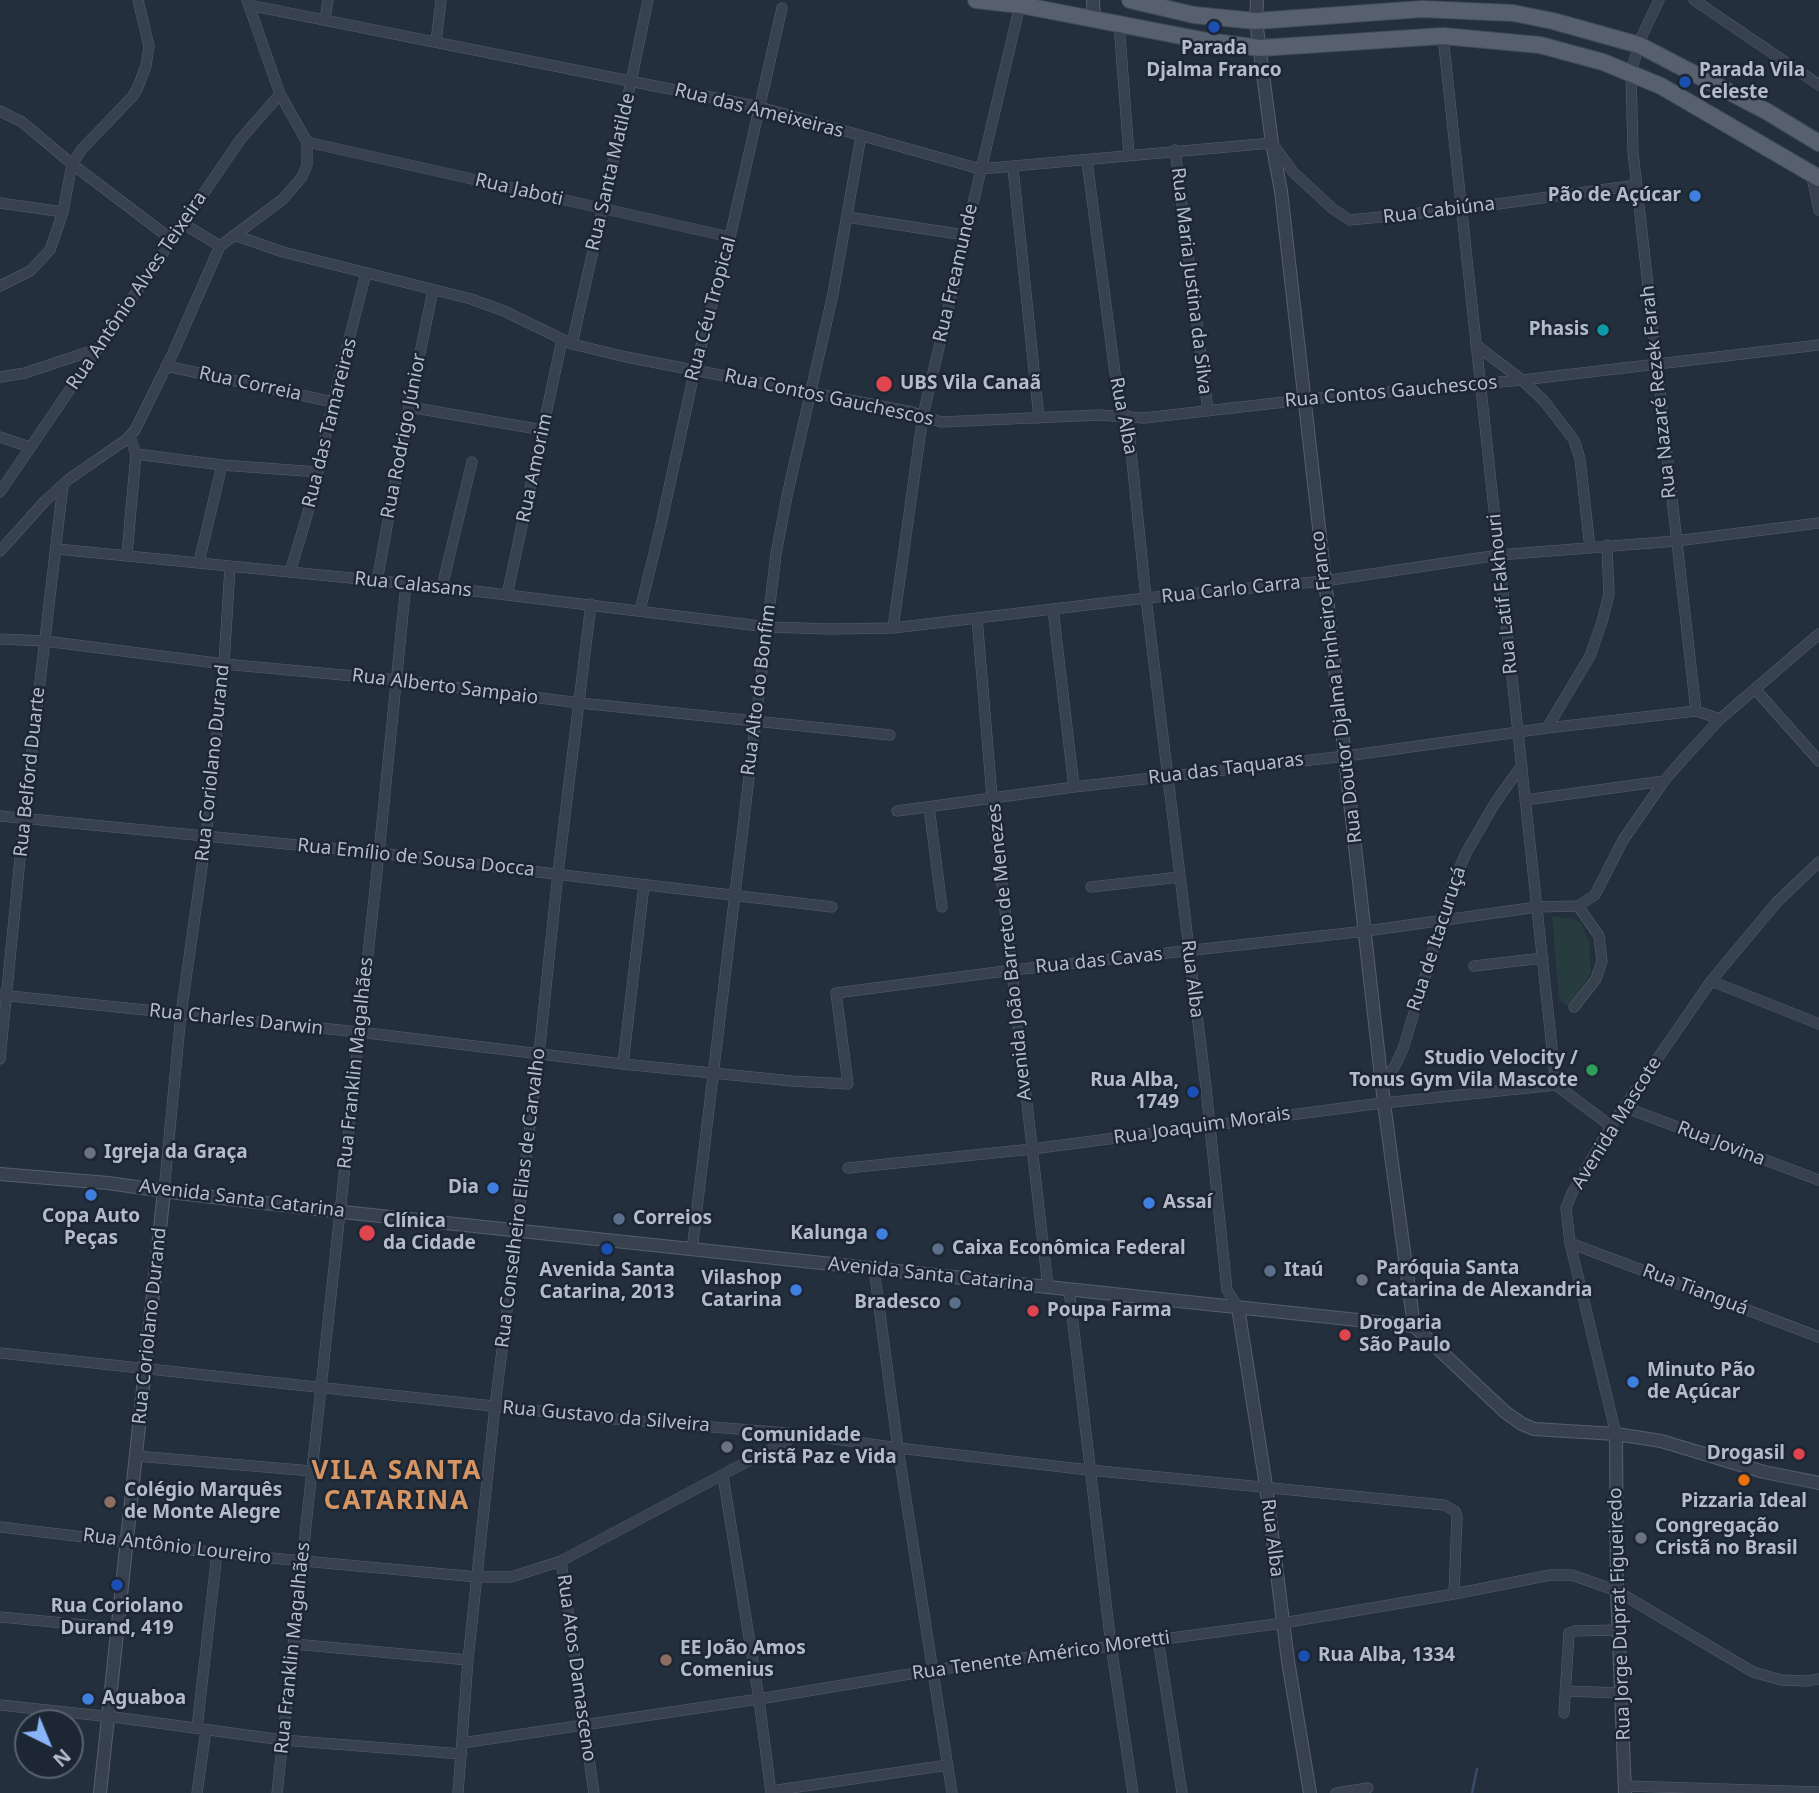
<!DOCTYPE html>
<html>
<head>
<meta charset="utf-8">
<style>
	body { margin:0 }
	#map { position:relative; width:1819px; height:1793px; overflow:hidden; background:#242f3e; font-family:"Noto Sans",sans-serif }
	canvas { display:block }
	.north { position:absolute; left:14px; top:1709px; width:70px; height:70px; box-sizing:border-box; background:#1d2633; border:2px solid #59626f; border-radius:50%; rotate:137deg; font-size:19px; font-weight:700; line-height:28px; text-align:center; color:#b4bcc9 }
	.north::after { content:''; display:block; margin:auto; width:24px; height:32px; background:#8ab4f8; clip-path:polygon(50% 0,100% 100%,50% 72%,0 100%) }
</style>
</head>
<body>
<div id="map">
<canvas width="1819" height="1793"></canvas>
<div class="north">N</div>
</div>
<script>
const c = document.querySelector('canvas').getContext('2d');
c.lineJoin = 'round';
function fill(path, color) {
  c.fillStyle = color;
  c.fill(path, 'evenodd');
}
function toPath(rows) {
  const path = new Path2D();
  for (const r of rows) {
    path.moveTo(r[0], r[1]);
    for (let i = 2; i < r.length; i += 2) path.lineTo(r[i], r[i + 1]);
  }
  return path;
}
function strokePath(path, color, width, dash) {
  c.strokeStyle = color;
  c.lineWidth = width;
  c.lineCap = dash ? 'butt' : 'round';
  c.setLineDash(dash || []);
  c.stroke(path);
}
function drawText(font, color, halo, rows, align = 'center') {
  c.font = font + ' "Noto Sans",sans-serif';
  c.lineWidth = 5;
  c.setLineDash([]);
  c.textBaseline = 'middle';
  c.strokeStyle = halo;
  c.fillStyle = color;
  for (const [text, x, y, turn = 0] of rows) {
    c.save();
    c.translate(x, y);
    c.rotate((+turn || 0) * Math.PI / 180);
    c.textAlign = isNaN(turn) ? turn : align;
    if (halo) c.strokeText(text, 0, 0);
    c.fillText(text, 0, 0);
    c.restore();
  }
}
fill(toPath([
	[1552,916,1572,919,1581,923,1589,942,1591,973,1568,1006,1559,1000]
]), '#263c3f');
strokePath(toPath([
	[1472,1793,1477,1769]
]), '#394c67', 2.5);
const minor = toPath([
	[1659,0,1641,38,1631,72,1633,152,1696,711],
	[1694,0,1819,85],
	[249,5,760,107,980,169,1272,143,1293,172,1333,209,1350,220,1461,209,1637,185],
	[325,20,328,0],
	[1119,23,1129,155],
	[1443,36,1556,1085,1611,1126],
	[436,42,441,0],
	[0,111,22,122,72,164,171,239],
	[307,142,730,237],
	[1175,150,1208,411],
	[1087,161,1118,396,1129,431,1146,598,1206,1088,1227,1290,1238,1307],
	[1013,168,1039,418],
	[1811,173,1819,210],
	[0,203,63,212],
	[847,217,965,235],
	[182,223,220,246],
	[234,235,283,252,471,299,504,311,572,344,626,357,912,412,941,422,1099,415,1144,418,1320,398,1522,380,1819,345],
	[0,286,30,271,50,250,63,212,72,164,82,149,133,96,138,87,146,66,149,46,138,0],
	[572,344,631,82,648,0],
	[1476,345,1522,380,1544,401,1574,440,1580,459,1590,548],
	[166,366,333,402],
	[0,377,25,373,97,349],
	[409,407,543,430],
	[0,437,30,447],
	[130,437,136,454,222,465,318,472],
	[0,492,240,140,280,94],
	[57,549,442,587,768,627,831,629,893,628,1146,598,1324,581,1499,555,1676,541,1819,523],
	[0,551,45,501,69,479,127,439,135,430,173,353,220,246,283,199,302,177,307,165,307,142,280,94,247,0],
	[127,554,136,454],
	[199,562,222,465],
	[290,572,309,509,333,402,366,273],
	[377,581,409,407,433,290],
	[442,587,472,462],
	[507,595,562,340],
	[1053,609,1074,787],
	[640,610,660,529,695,369,730,237,782,8],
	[977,618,992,797,1048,1287],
	[893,628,923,415,1020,5],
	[0,639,45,641,224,664,397,680,580,703,890,735],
	[1755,689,1819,761],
	[1547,728,1590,656,1602,622,1609,594,1607,545],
	[1525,800,1664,781],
	[929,807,942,907],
	[897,811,1074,787,1346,756,1547,728,1696,711,1720,719],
	[0,816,379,853,832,907],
	[1091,887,1180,877],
	[1474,966,1543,958],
	[1711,981,1819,1024],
	[0,995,359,1032,623,1064,792,1081,848,1084,836,993,1013,970,1366,931,1537,907,1578,906,1595,895,1623,840,1664,781,1685,757,1720,719,1819,634],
	[1574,1007,1596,979,1602,961,1599,936,1578,906],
	[0,1059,24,819,63,485],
	[623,1064,644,885],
	[1384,1081,1395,1066,1403,1049,1454,881,1466,853,1495,803,1522,765],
	[1624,1107,1819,1180],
	[848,1168,1032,1149,1374,1104,1556,1085],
	[164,1191,181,1014,206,838,224,664,230,567],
	[1570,1243,1819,1337],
	[692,1250,776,554,787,496,833,294,861,136],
	[874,1269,898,1448,952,1793],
	[1069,1289,1111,1645,1133,1793],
	[0,1353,614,1419,799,1434,898,1448,1089,1470,1444,1505,1455,1511,1457,1517,1454,1594],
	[1616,1434,1570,1243,1566,1208,1572,1193,1611,1126,1711,981,1777,902,1819,862],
	[136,1456,312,1471],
	[723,1476,759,1699,771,1793],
	[0,1527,217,1553,477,1577,511,1577,561,1561,799,1434],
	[561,1561,594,1793],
	[0,1617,117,1628],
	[1158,1639,1182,1793],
	[294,1644,468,1660],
	[1565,1691,1621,1693],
	[0,1705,121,1718,283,1740,462,1754],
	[1564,1713,1569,1633,1574,1631,1618,1630],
	[197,1728,217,1553],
	[462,1743,759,1699,934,1670,1283,1623,1454,1594,1550,1575,1572,1575,1617,1591,1753,1672,1781,1680,1807,1681,1819,1679],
	[1625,1786,1819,1792],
	[771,1791,948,1765],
	[197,1793,206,1730],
	[277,1793,379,853,406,584],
	[458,1793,468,1660,495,1406,539,1054,558,873,591,604],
	[1336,1793,1368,1788]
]);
const tertiary = toPath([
	[1093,0,1094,19],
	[1257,0,1256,21,1272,143,1281,191,1384,1103,1414,1326],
	[0,1174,108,1183,178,1193,324,1210,1414,1326,1505,1412,1522,1424,1534,1429,1616,1434,1661,1441,1764,1472,1819,1483],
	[1238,1307,1266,1486,1288,1661,1310,1793],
	[1616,1434,1617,1591,1625,1793],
	[100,1793,164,1191]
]);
const primary = toPath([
	[976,0,1020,5,1207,41,1260,48,1443,36,1540,45,1603,62,1661,86,1819,178],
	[1130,0,1194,15,1256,21,1422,9,1513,13,1553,21,1639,45,1766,111,1819,143]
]);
strokePath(minor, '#565f6c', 11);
strokePath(tertiary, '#565f6c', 14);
strokePath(primary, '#414a57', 18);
strokePath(minor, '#38414e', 10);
strokePath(tertiary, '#38414e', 12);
strokePath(primary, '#56606e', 16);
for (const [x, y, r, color] of [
	[1214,27,7,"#1a4fb4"],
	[1685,82,7,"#1a4fb4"],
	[1695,196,7,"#3f7fe0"],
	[1603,330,7,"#0f9aa8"],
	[884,384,9,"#e0444e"],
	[1592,1070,7,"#2e9e5b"],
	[1193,1092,7,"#1a4fb4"],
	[90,1153,7,"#6b7280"],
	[493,1188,7,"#3f7fe0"],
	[91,1195,7,"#3f7fe0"],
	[1149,1203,7,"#3f7fe0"],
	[619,1219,7,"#5c6f8a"],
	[367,1233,9,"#e0444e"],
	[882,1234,7,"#3f7fe0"],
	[607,1249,7,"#1a4fb4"],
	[938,1249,7,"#5c6f8a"],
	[1270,1271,7,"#5c6f8a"],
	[1362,1280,7,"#6b7280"],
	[796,1290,7,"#3f7fe0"],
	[955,1303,7,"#5c6f8a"],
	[1033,1311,7,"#e0444e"],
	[1345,1335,7,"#e0444e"],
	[1633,1382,7,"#3f7fe0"],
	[727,1447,7,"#6b7280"],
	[1799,1454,7,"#e0444e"],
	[1744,1480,7,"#e8710a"],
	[110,1502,7,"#8d6e63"],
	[1641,1538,7,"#6b7280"],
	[117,1585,7,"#1a4fb4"],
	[1304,1656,7,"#1a4fb4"],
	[666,1660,7,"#8d6e63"],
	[88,1699,7,"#3f7fe0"]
]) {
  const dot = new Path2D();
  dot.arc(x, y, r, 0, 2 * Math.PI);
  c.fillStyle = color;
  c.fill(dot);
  strokePath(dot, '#1d2633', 2.5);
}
drawText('bold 19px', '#b4bcc9', '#1d2633', [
	["Parada",1214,49,"center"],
	["Djalma Franco",1214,71,"center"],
	["Parada Vila",1699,71],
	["Celeste",1699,93],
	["Pão de Açúcar",1681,196,"right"],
	["Phasis",1589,330,"right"],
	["UBS Vila Canaã",900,384],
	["Studio Velocity /",1578,1059,"right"],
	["Tonus Gym Vila Mascote",1578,1081,"right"],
	["Rua Alba,",1179,1081,"right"],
	["1749",1179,1103,"right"],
	["Igreja da Graça",104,1153],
	["Dia",479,1188,"right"],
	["Assaí",1163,1203],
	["Copa Auto",91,1217,"center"],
	["Peças",91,1239,"center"],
	["Correios",633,1219],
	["Clínica",383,1222],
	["da Cidade",383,1244],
	["Kalunga",868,1234,"right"],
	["Caixa Econômica Federal",952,1249],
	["Paróquia Santa",1376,1269],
	["Catarina de Alexandria",1376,1291],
	["Avenida Santa",607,1271,"center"],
	["Catarina, 2013",607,1293,"center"],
	["Itaú",1284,1271],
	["Vilashop",782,1279,"right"],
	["Catarina",782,1301,"right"],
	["Bradesco",941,1303,"right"],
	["Poupa Farma",1047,1311],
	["Drogaria",1359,1324],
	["São Paulo",1359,1346],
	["Minuto Pão",1647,1371],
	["de Açúcar",1647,1393],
	["Comunidade",741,1436],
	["Cristã Paz e Vida",741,1458],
	["Drogasil",1785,1454,"right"],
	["Colégio Marquês",124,1491],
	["de Monte Alegre",124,1513],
	["Pizzaria Ideal",1744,1502,"center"],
	["Congregação",1655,1527],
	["Cristã no Brasil",1655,1549],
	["Rua Coriolano",117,1607,"center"],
	["Durand, 419",117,1629,"center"],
	["EE João Amos",680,1649],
	["Comenius",680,1671],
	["Rua Alba, 1334",1318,1656],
	["Aguaboa",102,1699]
], 'left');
drawText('19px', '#b4bcc9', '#1d2633', [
	["Rua das Ameixeiras",759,111,14],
	["Rua Santa Matilde",611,172,-77],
	["Rua Jaboti",519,190,13],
	["Rua Cabiúna",1439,211,-7],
	["Rua Freamunde",956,273,-77],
	["Rua Maria Justina da Silva",1191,281,83],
	["Rua Antônio Alves Teixeira",137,291,-56],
	["Rua Céu Tropical",711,309,-75],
	["Rua Correia",250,384,12],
	["Rua Contos Gauchescos",1391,392,-5],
	["Rua Nazaré Rezek Farah",1659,392,-96],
	["Rua Contos Gauchescos",829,398,12],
	["Rua Alba",1123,416,79],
	["Rua das Tamareiras",330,423,-76],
	["Rua Rodrigo Júnior",404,436,-79],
	["Rua Amorim",535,468,-78],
	["Rua Calasans",413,585,6],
	["Rua Carlo Carra",1231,590,-6],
	["Rua Latif Fakhouri",1503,594,-96],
	["Rua Alberto Sampaio",445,687,7],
	["Rua Doutor Djalma Pinheiro Franco",1337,687,-97],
	["Rua Alto do Bonfim",759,690,-83],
	["Rua Coriolano Durand",213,763,-84],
	["Rua das Taquaras",1226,769,-7],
	["Rua Belford Duarte",30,772,-84],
	["Rua Emílio de Sousa Docca",416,858,6],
	["Rua de Itacuruçá",1437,939,-72],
	["Avenida João Barreto de Menezes",1010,952,-96],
	["Rua das Cavas",1099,961,-6],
	["Rua Alba",1192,979,83],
	["Rua Charles Darwin",236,1020,6],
	["Rua Franklin Magalhães",356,1063,-84],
	["Avenida Mascote",1617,1123,-58],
	["Rua Joaquim Morais",1202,1126,-8],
	["Rua Jovina",1721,1144,21],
	["Rua Conselheiro Elias de Carvalho",521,1198,-83],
	["Avenida Santa Catarina",242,1199,7],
	["Avenida Santa Catarina",931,1275,6],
	["Rua Tianguá",1695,1290,21],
	["Rua Coriolano Durand",150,1326,-84],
	["Rua Gustavo da Silveira",606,1417,5],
	["Rua Alba",1272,1538,83],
	["Rua Antônio Loureiro",177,1547,7],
	["Rua Jorge Duprat Figueiredo",1620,1614,-92],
	["Rua Franklin Magalhães",293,1648,-84],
	["Rua Tenente Américo Moretti",1041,1656,-8],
	["Rua Atos Damasceno",576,1668,82]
]);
c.letterSpacing = '2px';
drawText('bold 26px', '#d59563', '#1d2633', [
	["VILA SANTA",397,1472],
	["CATARINA",397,1502]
]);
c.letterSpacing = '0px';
</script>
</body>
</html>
